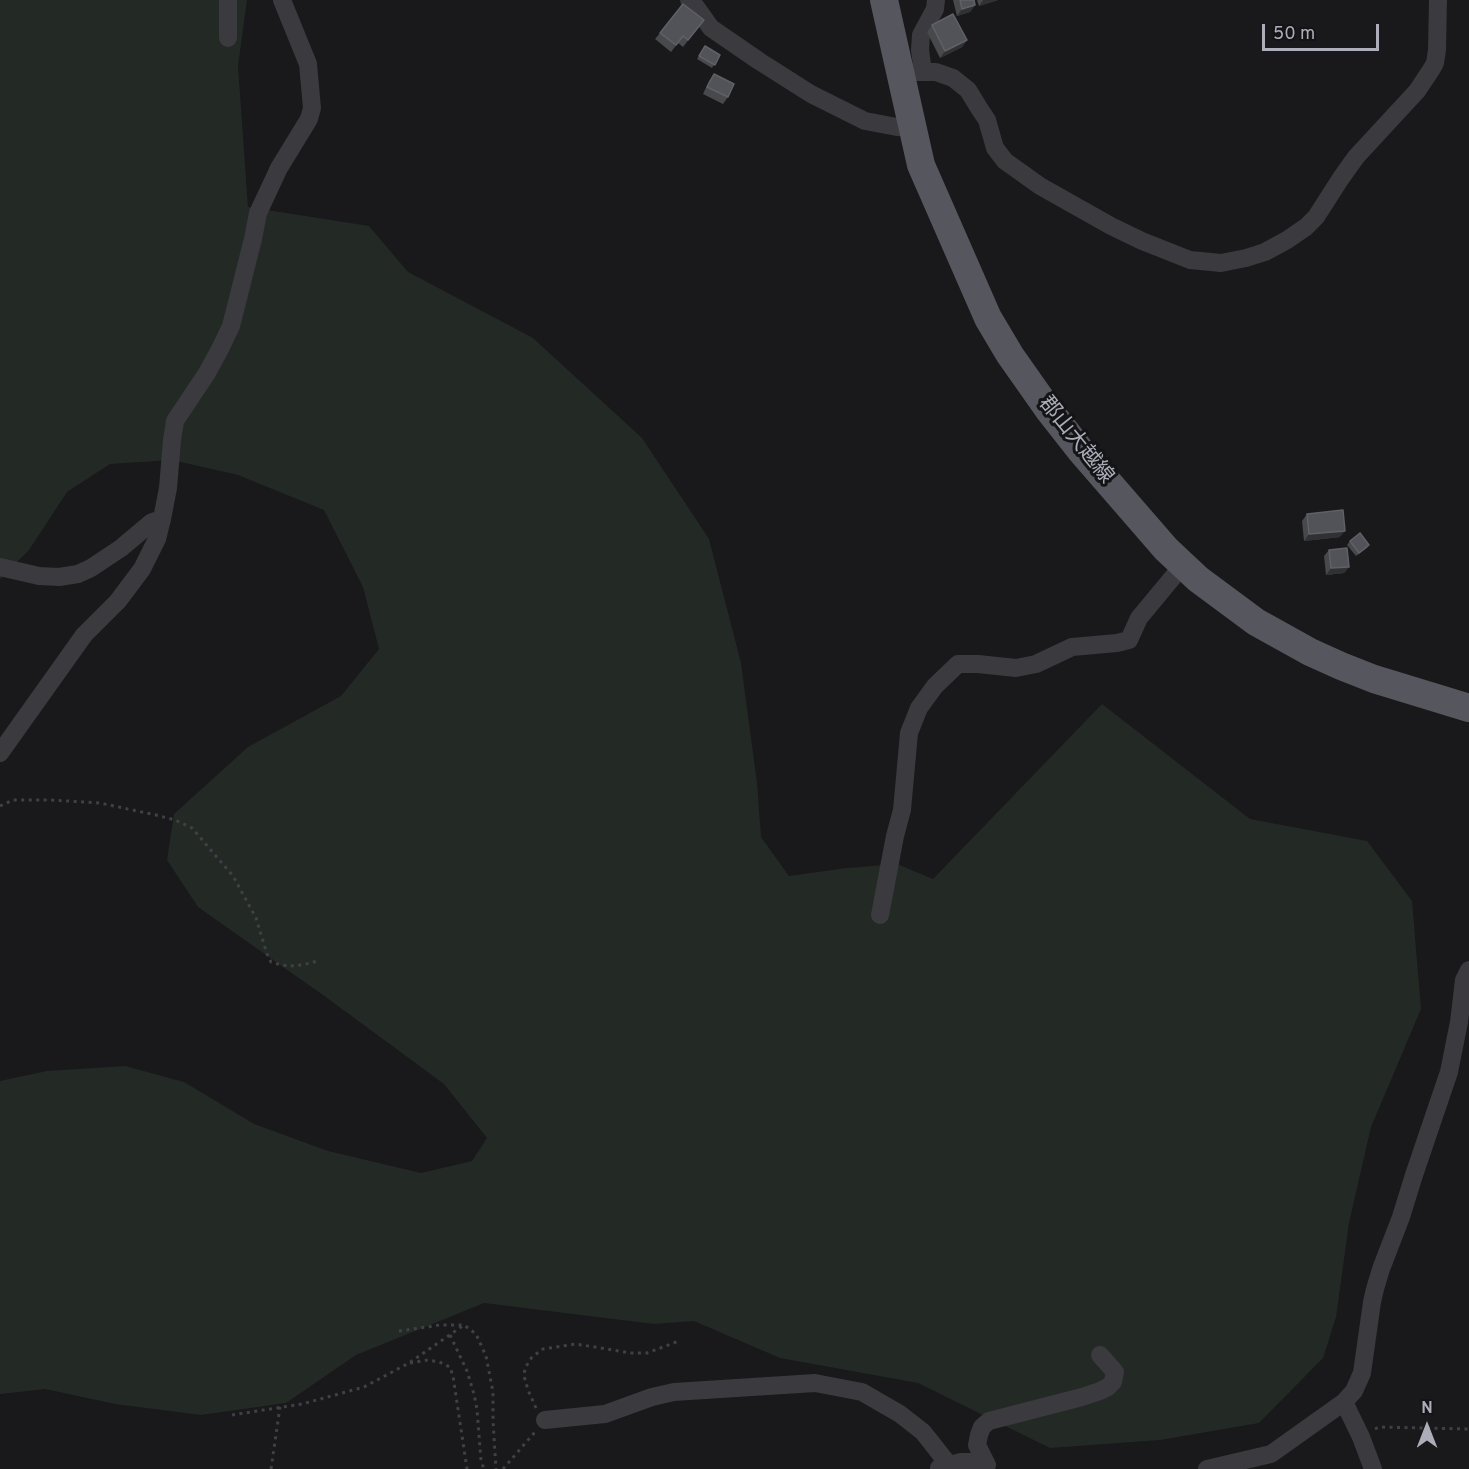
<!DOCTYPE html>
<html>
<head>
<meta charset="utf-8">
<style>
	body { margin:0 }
	#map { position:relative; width:1469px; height:1469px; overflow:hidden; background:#19181a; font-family:Overpass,sans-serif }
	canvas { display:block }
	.north { position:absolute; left:1397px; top:1397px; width:60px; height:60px; -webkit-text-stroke:4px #141315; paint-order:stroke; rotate:0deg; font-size:16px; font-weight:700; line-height:24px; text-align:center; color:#acadb9 }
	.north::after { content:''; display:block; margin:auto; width:21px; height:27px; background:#acadb9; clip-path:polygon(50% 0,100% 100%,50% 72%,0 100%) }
	.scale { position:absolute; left:1262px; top:24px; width:117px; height:27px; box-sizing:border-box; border:3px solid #acadb9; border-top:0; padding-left:8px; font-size:18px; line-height:21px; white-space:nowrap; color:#acadb9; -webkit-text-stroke:4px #141315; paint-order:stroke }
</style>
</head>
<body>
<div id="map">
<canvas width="1469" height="1469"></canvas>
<div class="north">N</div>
<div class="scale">50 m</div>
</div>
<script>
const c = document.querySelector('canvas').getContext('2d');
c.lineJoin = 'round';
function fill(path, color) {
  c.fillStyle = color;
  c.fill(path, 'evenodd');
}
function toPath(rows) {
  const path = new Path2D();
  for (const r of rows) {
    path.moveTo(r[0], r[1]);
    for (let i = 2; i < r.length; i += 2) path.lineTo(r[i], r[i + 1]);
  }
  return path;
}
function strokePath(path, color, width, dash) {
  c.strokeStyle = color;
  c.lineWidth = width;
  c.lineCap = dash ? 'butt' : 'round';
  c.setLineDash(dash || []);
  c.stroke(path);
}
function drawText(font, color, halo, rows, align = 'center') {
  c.font = font + ' Overpass,"Noto Sans JP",sans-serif';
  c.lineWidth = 6;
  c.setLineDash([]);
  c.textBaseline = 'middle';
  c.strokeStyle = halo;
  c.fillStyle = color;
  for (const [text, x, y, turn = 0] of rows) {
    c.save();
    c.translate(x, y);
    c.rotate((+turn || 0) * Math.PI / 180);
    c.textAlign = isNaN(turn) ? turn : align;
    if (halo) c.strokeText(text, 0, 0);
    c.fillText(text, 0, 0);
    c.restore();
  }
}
fill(toPath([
	[0,0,247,0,238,66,248,207,369,226,408,272,533,338,642,438,709,539,741,663,757,783,761,837,789,876,847,868,897,864,933,879,1102,704,1250,819,1367,841,1412,901,1421,1009,1371,1127,1349,1223,1336,1317,1323,1358,1259,1423,1160,1440,1050,1448,918,1383,780,1358,694,1321,654,1324,484,1303,356,1355,286,1403,201,1415,115,1404,45,1389,0,1394,0,1081,47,1071,125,1066,184,1082,254,1124,328,1151,421,1173,472,1161,487,1138,444,1084,323,995,198,907,167,860,174,814,248,747,341,696,379,649,363,587,324,510,238,475,172,460,110,464,67,492,29,550,0,579]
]), '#232a25');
strokePath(toPath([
	[0,806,13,800,51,800,100,803,156,815,175,820,192,828,233,876,256,918,267,954,271,962,281,965,290,966,302,965,318,961],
	[399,1331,440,1325,464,1325,476,1334,486,1356,493,1392,493,1421,496,1469],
	[450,1335,467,1371,474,1394,477,1409,481,1461,484,1469],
	[410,1363,428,1360,439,1362,450,1367,453,1376,467,1469],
	[536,1408,528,1390,524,1376,525,1368,532,1357,543,1349,576,1344,631,1353,647,1353,679,1341],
	[232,1415,302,1404,364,1387,409,1363,464,1325],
	[1375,1429,1379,1427,1469,1429],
	[271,1469,280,1407],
	[503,1469,535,1432]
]), '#404046', 3, [3, 4.5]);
strokePath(toPath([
	[228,0,228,38],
	[689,0,696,7,711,28,759,61,811,94,865,121,897,127,912,127],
	[899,72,936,72,953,78,968,90,979,108,987,120,995,148,1005,161,1040,186,1111,226,1142,241,1190,260,1221,263,1246,258,1265,252,1287,240,1306,227,1316,217,1341,178,1356,157,1417,91,1431,70,1435,63,1437,50,1438,0],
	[923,72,920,50,921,35,935,9,936,0],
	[0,567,39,576,59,577,78,574,91,568,121,548,152,522,162,519],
	[0,753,84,635,118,601,142,569,157,539,162,519,168,488,172,440,175,421,207,373,221,347,231,326,253,239,258,213,279,168,309,119,312,108,308,64,282,0],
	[880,915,895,836,902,810,909,733,919,708,935,686,958,664,978,664,1016,668,1036,664,1072,647,1117,643,1129,640,1139,618,1183,565],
	[545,1420,605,1414,652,1397,674,1392,815,1383,862,1392,900,1414,923,1432,949,1465],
	[987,1465,977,1445,979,1435,982,1427,989,1421,1082,1397,1100,1391,1108,1387,1113,1382,1115,1372,1100,1355],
	[939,1468,961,1462,976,1462,987,1465],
	[1207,1469,1271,1454,1344,1402],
	[1373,1469,1361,1437,1344,1402,1354,1391,1362,1373,1372,1302,1375,1289,1381,1269,1401,1217,1414,1175,1449,1072,1459,1022,1464,980,1469,970]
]), '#3a3a3f', 18);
strokePath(toPath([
	[884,0,921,165,988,318,1010,355,1048,409,1081,451,1166,549,1198,579,1256,622,1310,652,1341,666,1374,679,1469,708]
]), '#56565e', 28);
fill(toPath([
	[953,0,974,0,975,5,970,12,957,16],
	[977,0,998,0,979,6],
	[704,20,683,47,678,43,671,52,655,39,660,33],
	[932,25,967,40,962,47,940,58,927,32],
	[705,46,720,55,712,68,697,59],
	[714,74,728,97,723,104,703,94,709,81],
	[1307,514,1340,537,1304,541,1302,521],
	[1350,541,1369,545,1367,548,1356,556,1347,545],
	[1329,550,1349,567,1344,573,1326,575,1324,556]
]), '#48494c');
fill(toPath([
	[983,0,998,0,979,6],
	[975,5,970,12,957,16,962,9],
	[967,40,962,47,940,58,945,51],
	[1345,531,1340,537,1304,541,1309,534],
	[1349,567,1344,573,1326,575,1331,568]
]), '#303133');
const building = toPath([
	[960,0,974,0,975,5,962,9,960,0],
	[683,4,704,20,688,40,683,36,676,45,660,33,683,4],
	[953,14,967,40,945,51,932,25,953,14],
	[705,46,720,55,715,65,699,56,705,46],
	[714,74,734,84,728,97,707,87,714,74],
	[1343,510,1345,531,1309,534,1307,514,1343,510],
	[1360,533,1369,545,1359,553,1350,541,1360,533],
	[1347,548,1349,567,1331,568,1329,550,1347,548]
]);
fill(building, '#525358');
strokePath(building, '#606167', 1.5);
drawText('21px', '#acadb9', '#141315', [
	["郡山大越線",1075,441,51]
]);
</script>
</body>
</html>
